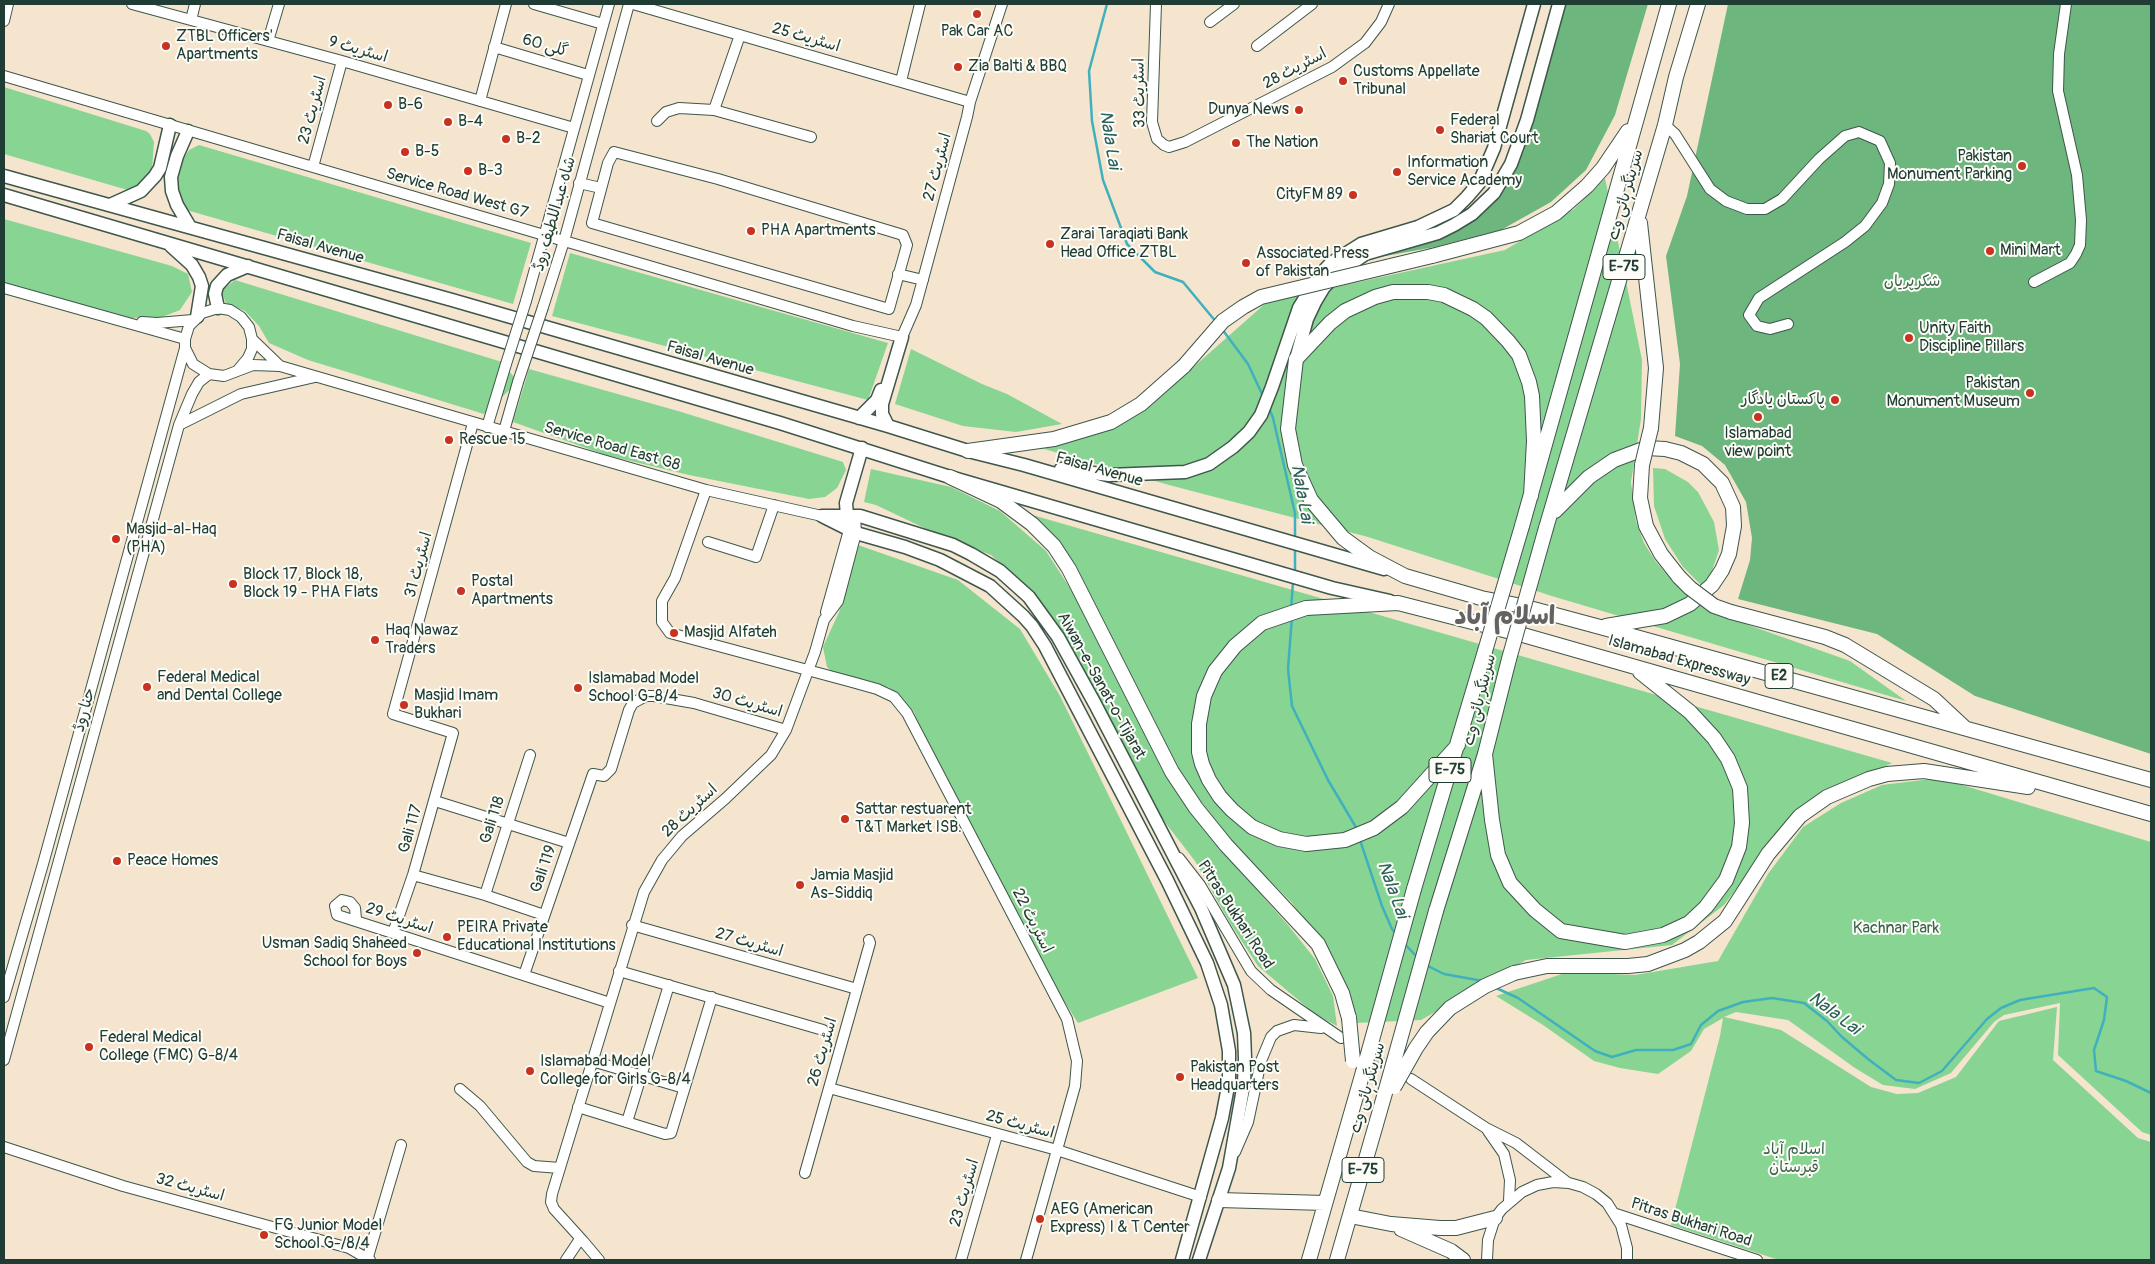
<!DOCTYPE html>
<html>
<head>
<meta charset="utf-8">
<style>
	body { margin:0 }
	#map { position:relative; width:2155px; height:1264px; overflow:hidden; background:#f5e5ce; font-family:Pangolin,sans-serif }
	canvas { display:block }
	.frame { position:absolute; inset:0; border:5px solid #1f3d34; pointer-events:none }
</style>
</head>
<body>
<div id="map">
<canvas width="2155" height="1264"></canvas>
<div class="frame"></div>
</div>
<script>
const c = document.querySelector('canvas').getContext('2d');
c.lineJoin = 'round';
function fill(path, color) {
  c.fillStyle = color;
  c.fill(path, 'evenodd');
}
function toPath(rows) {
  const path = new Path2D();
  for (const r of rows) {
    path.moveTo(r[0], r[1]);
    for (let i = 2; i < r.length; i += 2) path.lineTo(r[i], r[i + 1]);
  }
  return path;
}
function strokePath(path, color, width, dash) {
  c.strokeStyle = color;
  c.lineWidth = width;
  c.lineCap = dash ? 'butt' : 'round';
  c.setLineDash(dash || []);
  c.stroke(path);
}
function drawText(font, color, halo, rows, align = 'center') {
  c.font = font + ' Pangolin,"Playpen Sans Arabic",sans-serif';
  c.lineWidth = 4;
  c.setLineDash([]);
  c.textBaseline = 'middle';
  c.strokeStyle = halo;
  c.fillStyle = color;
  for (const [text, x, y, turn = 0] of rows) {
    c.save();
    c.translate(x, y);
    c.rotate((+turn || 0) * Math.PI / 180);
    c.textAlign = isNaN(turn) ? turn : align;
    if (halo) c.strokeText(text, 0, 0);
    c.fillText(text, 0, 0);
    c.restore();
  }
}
fill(toPath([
	[4,87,146,131,150,134,154,142,152,169,147,178,131,191,4,154],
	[199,145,531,243,513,304,183,209,175,188,177,169,189,150],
	[1605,178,1642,360,1641,419,1631,482,1636,521,1644,543,1656,562,1675,584,1706,610,1850,661,1906,701,1555,597,1368,537,1169,485,1034,446,1093,434,1146,409,1267,302,1505,250,1574,209],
	[4,219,172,266,188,274,192,292,180,310,162,317,130,318,118,317,4,284],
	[570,253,888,343,868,400,552,316],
	[235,280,502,362,518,382,484,414,308,360,269,343,259,326,245,311,226,303,221,291],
	[911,349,982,384,1007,394,1062,424,1016,432,963,426,895,404],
	[529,369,678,411,843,462,846,470,837,488,825,497,809,499,689,475,606,455,513,422],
	[1653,468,1665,469,1688,482,1698,492,1714,522,1719,550,1709,580,1702,586,1683,567,1665,539,1654,506],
	[871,469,951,487,1000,511,1046,551,1077,599,1131,707,1204,830,1288,925,1315,959,1333,996,1337,1026,1316,1015,1258,966,1230,923,1195,861,1164,821,1030,591,991,555,941,536,876,505,864,502],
	[1029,514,1892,763,1796,811,1724,905,1672,945,1526,960,1421,1020,1356,1023,1335,963,1292,903,1235,845,1185,781,1076,566,1048,530],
	[858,545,958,580,1020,629,1060,696,1198,978,1078,1023,1050,979,928,754,914,712,890,688,831,671,827,667,823,647,839,612],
	[1939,778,2151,842,2151,1135,2142,1132,2058,1055,2060,1003,2004,1015,1994,1022,1951,1073,1915,1089,1883,1085,1855,1068,1788,1020,1736,1012,1724,1017,1781,1030,1871,1087,1897,1094,1918,1093,1956,1077,1999,1021,2057,1007,2053,1060,2138,1138,2151,1142,2151,1260,1779,1260,1671,1225,1720,1036,1723,1018,1704,1029,1691,1051,1658,1074,1620,1068,1594,1061,1543,1025,1496,996,1568,972,1635,975,1718,961,1768,874,1803,827,1841,803,1882,785]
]), '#87d493');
fill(toPath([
	[1561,4,1648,4,1615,115,1586,170,1551,202,1501,230,1435,247,1363,260,1440,238,1477,218,1502,190],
	[1728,4,2151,4,2151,754,1975,696,1877,634,1738,599,1750,560,1752,538,1746,502,1725,465,1702,446,1675,436,1680,364,1666,256,1687,196]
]), '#6db67d');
strokePath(toPath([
	[1107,4,1089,71,1092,121,1103,180,1127,244,1155,272,1183,282,1217,323],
	[1222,329,1248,364,1263,396],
	[1269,408,1273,418,1295,513,1295,539],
	[1295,574,1295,547],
	[1291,609,1293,582],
	[1292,617,1288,669,1292,706,1328,780,1357,829],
	[1360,840,1382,906,1392,929,1396,934],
	[1403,942,1418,958],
	[1426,965,1444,974,1483,981],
	[1494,987,1518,998,1595,1051,1612,1057,1636,1050,1673,1050,1691,1044,1701,1025,1718,1011,1743,1002,1772,998,1804,1003,1827,1021,1842,1037,1868,1059,1896,1080,1919,1083,1942,1071,1987,1019,2001,1008,2020,1000,2094,988,2107,997,2104,1020,2094,1050,2096,1071,2126,1081,2151,1093]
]), '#41b0bd', 2.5);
strokePath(toPath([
	[1348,1042,1396,1070]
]), '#cac3af', 10, [10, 5]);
const minor = toPath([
	[132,4,342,61,574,128],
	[534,4,603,24],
	[633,4,970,102],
	[1156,4,1152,122,1157,139,1164,145,1169,147,1185,142,1332,67,1365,43,1381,22,1389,4],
	[191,20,195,4],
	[4,21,8,4],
	[1210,22,1234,4],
	[268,41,279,4],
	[1257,46,1312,4],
	[494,47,588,75],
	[4,76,853,326,902,337,916,305,967,117,970,102,1002,4],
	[901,81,920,4],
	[480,101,506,4],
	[714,110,740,35],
	[657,121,666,112,679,108,714,110,811,137],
	[1665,125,1675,134,1710,189,1726,201,1747,209,1765,209,1782,199,1819,159,1845,136,1859,132,1880,141,1890,163,1889,184,1882,203,1865,226,1845,242,1759,298,1749,315,1757,326,1770,329,1788,324],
	[614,152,718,179,903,235,907,245,889,309,592,223,608,163,614,152],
	[313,167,342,61],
	[579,183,601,188],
	[898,274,923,280],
	[2034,282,2070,263,2076,254,2080,245,2081,220,2077,175,2058,91,2059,54,2066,4],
	[4,288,185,339],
	[526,301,609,4],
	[543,307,564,241,629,4],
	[142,322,157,323,193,320],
	[252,339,280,366],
	[238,370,248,358,252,349,252,339,249,327,241,317,230,310,218,308,202,313,189,326,185,339,185,348,193,364,209,374,224,376,253,365,280,366,706,490,822,516],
	[179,425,241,394,315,377],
	[487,427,506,364],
	[504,431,518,382],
	[706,490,675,578,662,601,662,622,670,633,852,682,877,689,894,697,907,713,1067,1019,1077,1061,1075,1086,1026,1260],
	[708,542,756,557,774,505],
	[826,612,849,530,848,522],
	[435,801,569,843],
	[1179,858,1200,885,1251,971,1271,990,1341,1038],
	[413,875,485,895,544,915],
	[485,895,530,755],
	[356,919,355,908,350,902,342,900,335,906,337,915,610,1003],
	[632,925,857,989],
	[393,933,413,875,453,733,393,714,473,423],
	[619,971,823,1030],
	[524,975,593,774,604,776,611,769,629,710,633,703,646,696,654,696,694,703,786,730],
	[4,997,43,864,185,348],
	[4,1060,179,425,192,394,199,382,209,374],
	[592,1061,684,1088],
	[1411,1079,1486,1128,1516,1143,1568,1183],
	[829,1088,1057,1150,1201,1197],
	[460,1089,480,1106,527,1162,534,1166,560,1168],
	[578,1107,665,1134,671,1133,712,997],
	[627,1122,669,985],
	[1488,1131,1504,1154,1510,1180,1509,1201],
	[4,1147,123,1186,349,1248,370,1260],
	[1235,1152,1248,1122,1261,1061,1271,1037,1277,1031,1294,1025,1321,1028],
	[805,1173,870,943,869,940],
	[1616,1214,1757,1260],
	[583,1241,554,1209,551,1202,552,1194,644,892,662,860,682,836,725,799,771,755,786,730,815,652,824,620,838,601,856,533,855,516],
	[367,1260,401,1145],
	[566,1260,578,1242,583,1241,599,1260],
	[961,1260,997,1135],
	[1487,1260,1488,1240,1495,1218,1502,1209,1522,1192,1537,1185,1553,1182,1569,1183,1583,1187,1596,1194,1607,1203,1621,1225,1627,1248,1627,1260]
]);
const major = toPath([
	[188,131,177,156,171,177,172,191,177,205,190,227],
	[4,176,452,300,888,426,968,451,1024,465,1384,569],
	[4,195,780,423,950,477,1332,588,1390,601],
	[110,205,141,191,155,176,160,168,170,125],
	[171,246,192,265,199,277,202,286,197,317],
	[218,308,215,294,217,286,227,275,248,266],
	[1296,359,1307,319,1315,302,1324,287,1338,273,1365,254,1438,233,1454,225,1472,214,1494,193,1511,164,1527,120,1559,4],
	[859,418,877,400,881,390],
	[888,426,882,414,882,404,902,337],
	[1061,469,1109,475,1185,472,1209,464,1233,447,1249,432,1261,415,1272,387,1299,308,1318,277,1331,263,1361,244,1418,227,1454,210,1467,197,1479,183,1494,148,1534,4],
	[822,516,860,516,953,545,971,554,1000,571,1029,597,1058,637,1095,704,1201,908,1234,985,1244,1033,1245,1058,1244,1083,1229,1168,1199,1260],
	[847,516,846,503,862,448],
	[824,517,856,533,905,547,940,560,990,586,1023,616,1032,626,1045,646,1167,880,1207,963,1221,1005,1229,1051,1229,1081,1222,1118,1182,1260]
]);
const highway = toPath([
	[1640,223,1656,368,1651,428],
	[1432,256,1519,233,1556,213,1587,186,1603,168,1628,131],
	[968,451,1054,439,1111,422,1141,404,1184,366],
	[1642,465,1640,498,1646,526,1661,554,1679,577],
	[950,477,1001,501,1032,524,1054,546,1069,569,1172,772,1196,808,1226,845,1318,944,1342,993,1349,1018],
	[1531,496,1534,441,1532,396,1529,382,1519,355,1508,341,1486,318,1473,309,1444,295,1428,292,1393,292,1375,297,1345,311,1330,323,1296,359,1288,429,1295,465,1311,500,1343,538,1369,557,1405,576,1481,598,1522,606,1600,627,2151,780],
	[1555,511,1589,477,1614,460,1646,448,1665,449,1681,453,1703,464,1722,483,1733,507,1734,526,1729,554,1722,570,1712,585,1690,604,1665,616,1606,626],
	[1522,526,1669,4],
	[1546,528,1665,125,1676,77,1698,4],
	[1731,612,1825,637,1845,645,1934,699,1964,727],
	[1458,745,1402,807,1374,828,1345,840,1306,844,1279,839,1252,827,1232,810,1220,797,1209,780,1202,764,1199,752,1199,724,1204,696,1215,671,1235,646,1262,623,1306,608,1398,603,1523,635,2151,814],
	[1485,754,1492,820,1498,855,1510,883,1535,910,1561,931,1625,942,1663,935,1689,923,1706,907,1726,880,1739,847,1742,823,1740,788,1728,759,1714,738,1690,712,1640,672],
	[1414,889,1485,651],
	[1436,911,1485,754,1509,659],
	[1514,973,1547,966,1628,966,1648,964,1685,950,1699,942,1725,921,1768,854,1800,816,1827,797,1869,779,1887,774,1924,771,2028,787],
	[1219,1200,1325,1203],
	[1350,1216,1391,1224,1440,1228,1456,1228,1495,1218],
	[1401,1229,1451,1251,1463,1260],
	[1309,1260,1363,1072],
	[1337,1260,1389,1079]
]);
strokePath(minor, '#3f564b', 12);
strokePath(major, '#3f564b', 15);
strokePath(highway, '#3f564b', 16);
strokePath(minor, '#fff', 10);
strokePath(major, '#fff', 12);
strokePath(highway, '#fff', 14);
const minorBridge = toPath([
	[506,364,526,301],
	[518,382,543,307]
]);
const highwayBridge = toPath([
	[1184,366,1223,321,1243,307,1261,297,1432,256],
	[1642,465,1651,428],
	[1679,577,1690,588,1714,606,1731,612],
	[1485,651,1522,526],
	[1509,659,1546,528],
	[1349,1018,1353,1061],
	[1363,1072,1414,889],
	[1389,1079,1436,911],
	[1394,1087,1416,1048,1427,1032,1450,1008,1485,986,1514,973]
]);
strokePath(minorBridge, '#3f564b', 12, []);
strokePath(highwayBridge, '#3f564b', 16, []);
strokePath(minorBridge, '#fff', 10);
strokePath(highwayBridge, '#fff', 14);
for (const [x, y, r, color] of [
	[977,14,5,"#c8321e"],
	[166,46,5,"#c8321e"],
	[958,67,5,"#c8321e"],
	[1343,81,5,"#c8321e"],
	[388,105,5,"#c8321e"],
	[1299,110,5,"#c8321e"],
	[448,122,5,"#c8321e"],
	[1440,130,5,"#c8321e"],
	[506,139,5,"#c8321e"],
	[1236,143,5,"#c8321e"],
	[405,152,5,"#c8321e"],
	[2022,166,5,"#c8321e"],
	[468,171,5,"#c8321e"],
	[1397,172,5,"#c8321e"],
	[1353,195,5,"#c8321e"],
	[751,231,5,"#c8321e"],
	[1050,244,5,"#c8321e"],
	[1990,251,5,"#c8321e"],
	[1246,263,5,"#c8321e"],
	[1909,338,5,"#c8321e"],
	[2030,393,5,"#c8321e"],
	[1835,400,5,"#c8321e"],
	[1758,417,5,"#c8321e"],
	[449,440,5,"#c8321e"],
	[116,539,5,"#c8321e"],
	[233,584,5,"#c8321e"],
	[461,591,5,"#c8321e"],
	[674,633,5,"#c8321e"],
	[375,640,5,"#c8321e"],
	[147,687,5,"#c8321e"],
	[578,688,5,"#c8321e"],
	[404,705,5,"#c8321e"],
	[845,819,5,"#c8321e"],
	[117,861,5,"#c8321e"],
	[800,885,5,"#c8321e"],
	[447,937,5,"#c8321e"],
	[417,953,5,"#c8321e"],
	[89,1047,5,"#c8321e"],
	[530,1071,5,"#c8321e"],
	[1180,1077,5,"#c8321e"],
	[1040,1219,5,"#c8321e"],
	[264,1235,5,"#c8321e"]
]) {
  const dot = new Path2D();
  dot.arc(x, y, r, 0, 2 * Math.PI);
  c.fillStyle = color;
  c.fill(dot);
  strokePath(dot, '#fdfcf7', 2);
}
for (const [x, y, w] of [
	[1624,267,42],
	[1779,676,28],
	[1450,770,42],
	[1363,1170,42]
]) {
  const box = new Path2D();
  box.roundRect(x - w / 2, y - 12.5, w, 25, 4);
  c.fillStyle = '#fdfcf7';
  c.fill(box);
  strokePath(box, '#1f3d34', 1);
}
drawText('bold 15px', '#1f3d34', null, [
	["E-75",1624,267],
	["E2",1779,676],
	["E-75",1450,770],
	["E-75",1363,1170]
]);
drawText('16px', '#1f3d34', '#fdfcf7', [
	["Pak Car AC",977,32,"center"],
	["ZTBL Officers'",176,37],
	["Apartments",176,55],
	["Zia Balti & BBQ",968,67],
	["Customs Appellate",1353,72],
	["Tribunal",1353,90],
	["B-6",398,105],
	["Dunya News",1289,110,"right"],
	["Federal",1450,121],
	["Shariat Court",1450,139],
	["B-4",458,122],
	["B-2",516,139],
	["The Nation",1246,143],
	["B-5",415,152],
	["Pakistan",2012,157,"right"],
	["Monument Parking",2012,175,"right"],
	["Information",1407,163],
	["Service Academy",1407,181],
	["B-3",478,171],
	["CityFM 89",1343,195,"right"],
	["PHA Apartments",761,231],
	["Zarai Taraqiati Bank",1060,235],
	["Head Office ZTBL",1060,253],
	["Mini Mart",2000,251],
	["Associated Press",1256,254],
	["of Pakistan",1256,272],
	["Unity Faith",1919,329],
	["Discipline Pillars",1919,347],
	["Pakistan",2020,384,"right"],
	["Monument Museum",2020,402,"right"],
	["پاکستان یادگار",1825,400,"right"],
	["Islamabad",1758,434,"center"],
	["view point",1758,452,"center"],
	["Rescue 15",459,440],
	["Masjid-al-Haq",126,530],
	["(PHA)",126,548],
	["Block 17, Block 18,",243,575],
	["Block 19 - PHA Flats",243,593],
	["Postal",471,582],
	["Apartments",471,600],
	["Haq Nawaz",385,631],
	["Traders",385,649],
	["Masjid Alfateh",684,633],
	["Federal Medical",157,678],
	["and Dental College",157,696],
	["Islamabad Model",588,679],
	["School G-8/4",588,697],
	["Masjid Imam",414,696],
	["Bukhari",414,714],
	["Sattar restuarent",855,810],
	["T&T Market ISB.",855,828],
	["Peace Homes",127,861],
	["Jamia Masjid",810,876],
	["As-Siddiq",810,894],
	["PEIRA Private",457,928],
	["Educational Institutions",457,946],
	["Usman Sadiq Shaheed",407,944,"right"],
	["School for Boys",407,962,"right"],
	["Federal Medical",99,1038],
	["College (FMC) G-8/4",99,1056],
	["Islamabad Model",540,1062],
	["College for Girls G-8/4",540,1080],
	["Pakistan Post",1190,1068],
	["Headquarters",1190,1086],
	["AEG (American",1050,1210],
	["Express) I & T Center",1050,1228],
	["FG Junior Model",274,1226],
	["School G-/8/4",274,1244]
], 'left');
drawText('16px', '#1f3d34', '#fdfcf7', [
	["اسٹریٹ 25",806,38,16],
	["گلی 60",545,46,16],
	["اسٹریٹ 9",358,50,16],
	["اسٹریٹ 28",1295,69,-28],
	["اسٹریٹ 33",1140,93,-91],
	["اسٹریٹ 23",313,110,-75],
	["اسٹریٹ 27",938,167,-75],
	["Service Road West G7",457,194,16],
	["سرینگر ہائی وے",1626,195,-74],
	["شاہ عبداللطیف روڈ",555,214,-74],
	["Faisal Avenue",320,247,16],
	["Faisal Avenue",710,359,16],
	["Service Road East G8",612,447,16],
	["Faisal Avenue",1099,470,16],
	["اسٹریٹ 31",419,565,-75],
	["Islamabad Expressway",1679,661,16],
	["Aiwan-e-Sanat-o-Tijarat",1101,686,61],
	["سرینگر ہائی وے",1480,700,-76],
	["اسٹریٹ 30",747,703,16],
	["حنا روڈ",85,710,-75],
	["اسٹریٹ 28",690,811,-43],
	["Gali 118",493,820,-72],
	["Gali 117",411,829,-74],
	["Gali 119",544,869,-71],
	["Pitras Bukhari Road",1235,915,57],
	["اسٹریٹ 29",399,919,18],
	["اسٹریٹ 22",1032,921,63],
	["اسٹریٹ 27",749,943,16],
	["اسٹریٹ 26",823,1052,-74],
	["سرینگر ہائی وے",1368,1088,-74],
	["اسٹریٹ 25",1020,1125,15],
	["اسٹریٹ 32",190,1188,15],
	["اسٹریٹ 23",965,1193,-74],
	["Pitras Bukhari Road",1691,1223,18]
]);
drawText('16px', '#39634c', '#fdfcf7', [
	["شکرپریاں",1912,282],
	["Kachnar Park",1896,929],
	["اسلام آباد",1794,1150],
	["قبرستان",1794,1168]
]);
drawText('italic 18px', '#29605d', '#fdfcf7', [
	["Nala Lai",1109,140,81],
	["Nala Lai",1301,494,80],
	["Nala Lai",1392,890,70],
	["Nala Lai",1834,1014,37]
]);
drawText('bold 26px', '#646264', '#fdfcf7', [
	["اسلام آباد",1505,617]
]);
</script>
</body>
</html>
